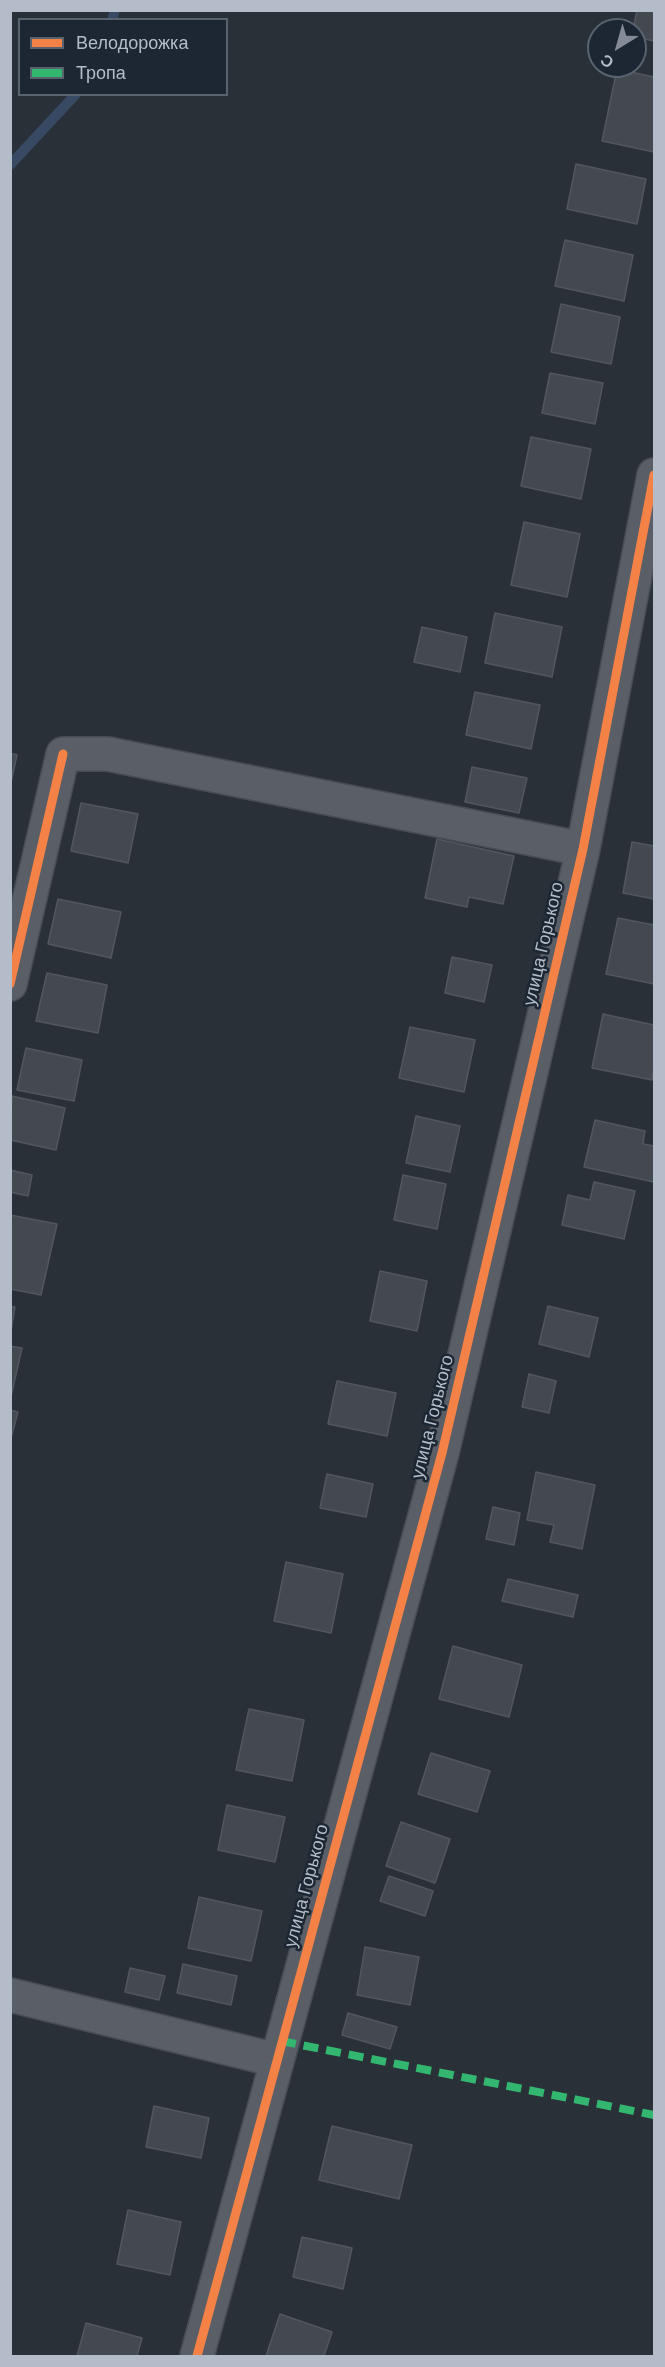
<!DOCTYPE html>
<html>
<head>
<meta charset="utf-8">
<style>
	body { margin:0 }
	#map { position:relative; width:665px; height:2367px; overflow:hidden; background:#2a3038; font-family:Helvetica,sans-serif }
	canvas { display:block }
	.frame { position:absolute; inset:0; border:12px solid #b4bcc9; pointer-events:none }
	.legend { position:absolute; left:18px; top:18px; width:210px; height:78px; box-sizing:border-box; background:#1d2633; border:2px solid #59626f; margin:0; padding:8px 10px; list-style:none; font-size:18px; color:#b4bcc9 }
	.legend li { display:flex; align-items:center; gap:12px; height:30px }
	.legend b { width:30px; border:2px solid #59626f }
	.north { position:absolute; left:587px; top:18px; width:60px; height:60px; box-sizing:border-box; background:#1d2633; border:2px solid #59626f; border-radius:50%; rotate:217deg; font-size:16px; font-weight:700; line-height:24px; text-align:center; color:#b4bcc9 }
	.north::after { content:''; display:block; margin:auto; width:21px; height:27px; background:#848b96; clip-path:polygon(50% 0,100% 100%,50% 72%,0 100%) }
</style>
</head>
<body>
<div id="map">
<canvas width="665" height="2367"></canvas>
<div class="frame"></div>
<ul class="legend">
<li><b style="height:8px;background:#f48246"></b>Велодорожка</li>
<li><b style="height:8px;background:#33b770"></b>Тропа</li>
</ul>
<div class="north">С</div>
</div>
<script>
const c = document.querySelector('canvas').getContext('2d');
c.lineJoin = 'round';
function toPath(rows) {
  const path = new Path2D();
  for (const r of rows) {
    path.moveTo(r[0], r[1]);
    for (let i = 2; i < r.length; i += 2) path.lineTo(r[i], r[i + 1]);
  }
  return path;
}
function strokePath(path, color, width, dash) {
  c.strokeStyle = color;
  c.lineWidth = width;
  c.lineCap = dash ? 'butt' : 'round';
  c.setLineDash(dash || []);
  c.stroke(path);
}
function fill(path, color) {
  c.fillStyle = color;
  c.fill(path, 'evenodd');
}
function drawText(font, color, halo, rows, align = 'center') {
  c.font = font + ' Helvetica,sans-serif';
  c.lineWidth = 5;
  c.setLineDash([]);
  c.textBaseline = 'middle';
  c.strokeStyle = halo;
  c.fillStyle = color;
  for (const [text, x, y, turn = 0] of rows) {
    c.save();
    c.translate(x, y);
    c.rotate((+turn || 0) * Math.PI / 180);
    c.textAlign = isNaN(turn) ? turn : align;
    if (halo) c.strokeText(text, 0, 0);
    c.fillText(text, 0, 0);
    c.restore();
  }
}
strokePath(toPath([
	[112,20,115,10],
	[10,165,76,94]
]), '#384963', 10);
const building = toPath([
	[637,10,654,10,654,41,635,37,633,30,637,10],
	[617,69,654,77,654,152,602,141,617,69],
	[576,164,646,179,637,224,567,209,576,164],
	[565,240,633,255,624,301,555,286,565,240],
	[561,304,620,317,611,364,551,352,561,304],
	[550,373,603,383,595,424,542,413,550,373],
	[531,437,591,449,581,499,521,486,531,437],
	[524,522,580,534,567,597,511,585,524,522],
	[495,613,562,627,552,677,485,663,495,613],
	[422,627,467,637,460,672,414,662,422,627],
	[475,692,540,705,531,749,466,735,475,692],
	[10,753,17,755,10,787,10,753],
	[472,767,527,778,519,813,465,802,472,767],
	[81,803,138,814,128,863,71,851,81,803],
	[437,839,514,856,503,904,469,897,467,907,425,898,437,839],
	[632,842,654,846,654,899,623,893,632,842],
	[58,899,121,912,111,958,48,944,58,899],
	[618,918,654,925,654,984,606,974,618,918],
	[452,957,492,965,484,1002,445,993,452,957],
	[47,973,107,985,98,1033,36,1021,47,973],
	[603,1014,654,1025,654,1067,652,1080,592,1068,603,1014],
	[410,1027,475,1040,464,1092,399,1078,410,1027],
	[26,1048,82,1060,74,1101,17,1090,26,1048],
	[12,1096,65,1108,56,1150,10,1140,12,1096],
	[416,1116,460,1126,450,1172,406,1163,416,1116],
	[595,1120,645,1131,643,1144,654,1146,654,1182,584,1167,595,1120],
	[10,1170,32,1175,28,1196,10,1192,10,1170],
	[403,1175,446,1184,437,1229,394,1220,403,1175],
	[594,1182,635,1191,624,1239,562,1225,568,1195,590,1200,594,1182],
	[10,1215,57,1224,41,1295,10,1289,10,1215],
	[380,1271,427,1281,417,1331,370,1321,380,1271],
	[10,1306,15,1307,11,1331,10,1331,10,1306],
	[548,1306,598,1318,589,1357,539,1344,548,1306],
	[10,1346,22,1348,10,1401,10,1346],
	[529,1374,556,1381,549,1413,522,1407,529,1374],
	[337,1381,396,1393,387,1436,328,1424,337,1381],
	[10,1410,18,1412,10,1442,10,1410],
	[536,1472,595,1485,582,1549,550,1542,554,1525,527,1520,536,1472],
	[327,1474,373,1484,366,1517,320,1508,327,1474],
	[493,1507,520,1513,514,1545,486,1539,493,1507],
	[286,1562,343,1574,331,1633,274,1621,286,1562],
	[508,1579,578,1595,573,1617,502,1601,508,1579],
	[453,1646,522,1665,509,1717,439,1699,453,1646],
	[249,1709,304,1720,292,1781,236,1770,249,1709],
	[431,1753,490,1771,477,1812,418,1794,431,1753],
	[227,1805,285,1817,275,1862,218,1850,227,1805],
	[401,1822,450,1839,435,1883,386,1866,401,1822],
	[389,1876,433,1891,425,1916,380,1901,389,1876],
	[199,1897,262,1911,251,1961,188,1948,199,1897],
	[365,1947,419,1957,410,2005,357,1995,365,1947],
	[183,1964,237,1976,231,2005,177,1993,183,1964],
	[130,1968,165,1976,159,2000,125,1992,130,1968],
	[348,2013,397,2027,390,2049,342,2035,348,2013],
	[154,2106,209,2118,201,2158,146,2147,154,2106],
	[332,2126,412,2145,399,2199,319,2180,332,2126],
	[128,2210,181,2222,170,2275,117,2264,128,2210],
	[302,2237,352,2248,343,2289,293,2277,302,2237],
	[280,2314,332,2332,324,2356,266,2356,280,2314],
	[86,2323,142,2338,137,2356,77,2356,86,2323]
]);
fill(building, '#444950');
strokePath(building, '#52575f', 1.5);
const minor = toPath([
	[10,984,63,754,108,754,583,849],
	[10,1995,276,2060],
	[197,2356,442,1453,583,849,654,475]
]);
strokePath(minor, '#484c53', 36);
strokePath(minor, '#5a5e66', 33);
strokePath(toPath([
	[281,2041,654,2115]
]), '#33b770', 8, [15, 8]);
strokePath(toPath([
	[10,984,63,754],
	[197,2356,442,1453,583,849,654,475]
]), '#f48246', 9);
drawText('18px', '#b4bcc9', '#1d2633', [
	["улица Горького",544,944,-77],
	["улица Горького",433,1417,-76],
	["улица Горького",307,1886,-75]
]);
</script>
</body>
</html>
